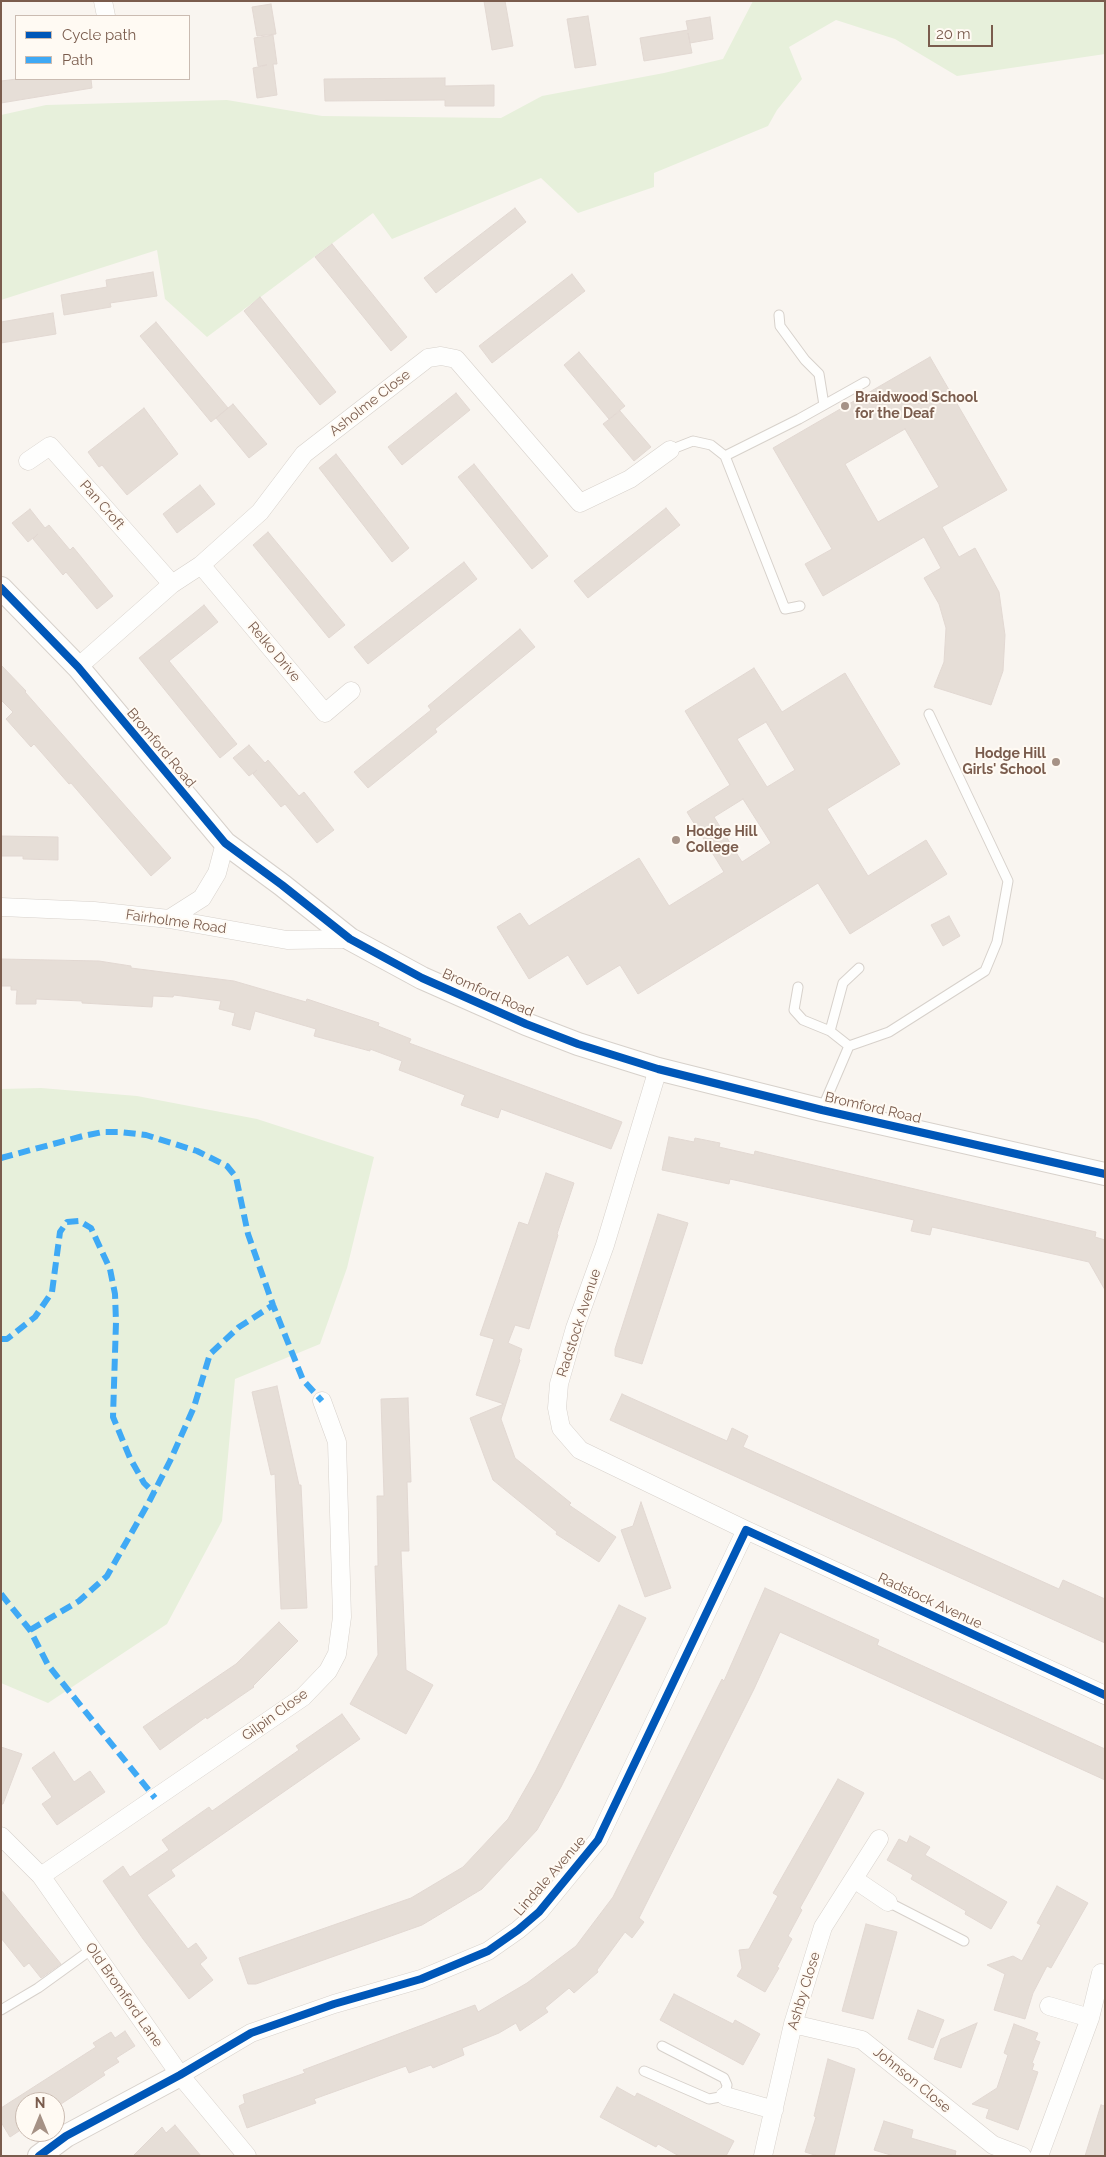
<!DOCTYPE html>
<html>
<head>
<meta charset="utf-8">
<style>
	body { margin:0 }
	#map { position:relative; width:1106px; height:2157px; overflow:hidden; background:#f9f5f0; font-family:Raleway,sans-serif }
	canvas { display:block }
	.frame { position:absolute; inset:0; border:2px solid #7a5c4d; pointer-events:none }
	.legend { position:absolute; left:15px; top:15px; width:175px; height:65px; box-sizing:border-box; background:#fffaf3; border:1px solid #cabbb1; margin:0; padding:6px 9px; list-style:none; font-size:15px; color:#7a5c4d }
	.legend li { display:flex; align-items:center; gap:10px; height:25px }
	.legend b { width:25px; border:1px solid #cabbb1 }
	.north { position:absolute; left:15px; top:2092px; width:50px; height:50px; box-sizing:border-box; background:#fffaf3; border:1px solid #cabbb1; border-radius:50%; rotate:0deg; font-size:14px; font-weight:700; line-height:20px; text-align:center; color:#7a5c4d }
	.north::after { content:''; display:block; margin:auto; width:18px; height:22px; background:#a69286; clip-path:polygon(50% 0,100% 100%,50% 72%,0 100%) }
	.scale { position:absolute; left:928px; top:25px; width:65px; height:22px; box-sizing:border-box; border:2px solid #7a5c4d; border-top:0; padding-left:6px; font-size:15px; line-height:18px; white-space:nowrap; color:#7a5c4d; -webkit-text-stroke:4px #fffaf3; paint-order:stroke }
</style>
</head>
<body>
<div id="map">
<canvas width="1106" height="2157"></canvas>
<div class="frame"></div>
<ul class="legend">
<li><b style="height:6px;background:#0057b8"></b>Cycle path</li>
<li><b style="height:6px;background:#3fa9f5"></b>Path</li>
</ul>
<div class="north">N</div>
<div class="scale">20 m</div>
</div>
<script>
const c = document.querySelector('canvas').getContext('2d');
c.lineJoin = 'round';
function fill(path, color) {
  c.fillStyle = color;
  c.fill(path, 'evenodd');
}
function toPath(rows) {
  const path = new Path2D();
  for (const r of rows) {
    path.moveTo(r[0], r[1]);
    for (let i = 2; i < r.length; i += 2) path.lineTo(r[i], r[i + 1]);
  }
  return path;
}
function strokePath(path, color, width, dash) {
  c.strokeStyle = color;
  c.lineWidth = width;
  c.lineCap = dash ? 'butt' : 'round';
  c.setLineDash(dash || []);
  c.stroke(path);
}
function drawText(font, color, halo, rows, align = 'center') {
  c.font = font + ' Raleway,sans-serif';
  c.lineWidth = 4;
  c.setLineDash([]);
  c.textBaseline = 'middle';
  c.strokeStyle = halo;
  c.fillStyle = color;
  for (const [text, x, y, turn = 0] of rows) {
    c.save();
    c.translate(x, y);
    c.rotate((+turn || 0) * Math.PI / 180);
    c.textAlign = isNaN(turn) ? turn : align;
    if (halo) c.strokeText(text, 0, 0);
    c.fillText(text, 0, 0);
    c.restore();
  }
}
fill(toPath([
	[753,1,1105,1,1105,54,957,76,895,39,836,20,789,47,802,79,777,110,768,126,654,173,654,187,578,213,541,178,392,239,373,213,207,337,165,299,157,250,1,300,1,115,46,105,227,100,322,116,501,118,542,96,664,73,723,59],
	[41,1088,137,1096,257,1119,374,1157,347,1268,320,1344,235,1379,222,1521,167,1624,48,1703,1,1683,1,1089]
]), '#e7f0db');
const building = toPath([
	[484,1,505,1,513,46,492,50,484,1],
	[271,4,276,34,257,36,252,7,271,4],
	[588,16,596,65,575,68,567,19,588,16],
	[710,17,713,39,690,43,688,33,692,53,644,61,640,38,688,30,686,21,710,17],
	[273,35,277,64,273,64,277,95,257,98,253,68,267,65,258,66,254,38,273,35],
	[445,78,445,86,494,85,494,106,445,106,445,100,325,101,324,79,445,78],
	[17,79,91,79,92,88,1,103,1,81,17,79],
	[515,208,526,222,436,293,424,278,515,208],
	[332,244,407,337,391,351,315,257,332,244],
	[153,272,157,296,110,303,111,307,64,315,61,295,107,287,106,280,153,272],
	[572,274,585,291,492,363,479,346,572,274],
	[260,297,336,392,320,405,244,311,260,297],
	[53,313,56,334,1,343,1,322,53,313],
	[156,322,228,408,211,422,140,336,156,322],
	[579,352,625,406,609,419,564,365,579,352],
	[930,357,1007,490,942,527,959,557,975,548,999,592,1005,635,1003,671,991,705,934,687,944,662,946,628,939,604,924,578,941,568,924,537,823,596,805,564,832,549,773,448,930,357],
	[905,429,939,487,878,522,845,464,905,429],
	[456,393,470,410,402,465,388,447,456,393],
	[233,404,267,444,249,458,216,418,233,404],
	[144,408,178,454,127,495,102,465,99,467,88,452,144,408],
	[620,411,651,447,634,461,603,424,620,411],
	[336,454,409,548,392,562,319,468,336,454],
	[474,464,548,556,532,569,458,477,474,464],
	[200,485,215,504,177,533,163,514,200,485],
	[666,508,680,525,588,598,574,581,666,508],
	[30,509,45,528,49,525,70,550,73,547,113,596,97,609,66,572,63,575,33,539,38,534,28,542,12,523,30,509],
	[268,532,345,625,329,638,253,545,268,532],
	[464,562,477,579,368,664,354,647,464,562],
	[204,605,218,622,169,661,237,744,220,758,139,658,204,605],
	[520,629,535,647,435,729,437,732,368,788,354,772,431,710,428,706,520,629],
	[1,665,26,691,25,692,171,858,151,876,71,783,69,784,34,744,31,747,6,719,13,712,1,700,1,665],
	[754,668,782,712,845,673,900,764,827,809,868,876,926,840,947,874,850,934,818,883,638,994,620,965,587,985,568,955,529,979,497,927,520,913,529,926,639,858,669,906,724,872,687,812,730,785,685,711,754,668],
	[766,722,795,770,767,787,737,739,766,722],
	[743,799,771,843,742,862,714,817,743,799],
	[249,745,265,763,268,760,299,796,304,792,334,830,317,843,285,804,281,807,253,774,257,770,249,776,233,758,249,745],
	[1,836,58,837,58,860,23,859,23,856,1,856,1,836],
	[949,916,960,936,943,946,931,925,949,916],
	[1,959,99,961,131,966,131,968,234,981,306,1002,307,999,379,1023,378,1026,411,1039,409,1043,622,1122,611,1149,501,1109,498,1118,461,1105,465,1095,399,1070,402,1061,370,1049,370,1051,314,1036,316,1029,255,1011,250,1030,232,1025,235,1013,219,1009,221,1001,174,995,173,997,153,996,152,1007,82,1003,82,1001,36,999,36,1004,16,1004,17,990,11,990,11,986,1,986,1,959],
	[669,1137,694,1142,695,1138,720,1143,719,1147,754,1155,755,1151,767,1154,1096,1232,1095,1237,1105,1240,1105,1290,1089,1262,932,1227,930,1235,911,1231,914,1220,730,1179,729,1184,662,1170,669,1137],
	[546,1173,574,1183,557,1234,558,1235,529,1329,515,1325,508,1343,522,1349,519,1359,520,1360,501,1419,515,1458,571,1503,569,1505,616,1537,599,1562,556,1534,557,1532,493,1480,470,1418,504,1404,476,1395,494,1339,480,1335,519,1222,528,1225,546,1173],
	[658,1214,688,1223,642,1364,615,1356,615,1349,658,1214],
	[277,1386,299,1485,301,1485,307,1608,281,1609,275,1474,271,1475,252,1392,277,1386],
	[622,1394,727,1441,732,1428,748,1436,743,1447,1059,1589,1063,1580,1105,1599,1105,1643,610,1420,622,1394],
	[408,1398,411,1482,407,1482,409,1551,401,1551,406,1670,433,1685,406,1734,350,1704,378,1655,375,1566,378,1566,377,1496,384,1496,381,1399,408,1398],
	[641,1502,671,1588,645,1597,621,1530,633,1526,641,1502],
	[765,1588,879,1640,877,1645,1105,1749,1105,1780,780,1632,754,1689,639,1918,644,1922,632,1938,625,1932,597,1970,598,1972,574,1993,569,1988,545,2008,548,2012,520,2031,516,2023,499,2033,462,2048,464,2055,433,2068,431,2065,409,2073,406,2066,314,2099,316,2103,247,2128,239,2106,245,2103,243,2095,305,2073,303,2070,475,2005,478,2012,527,1983,576,1946,613,1897,722,1679,724,1681,765,1588],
	[619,1605,646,1618,561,1787,537,1830,482,1889,422,1925,256,1984,248,1984,239,1958,411,1898,463,1867,508,1819,535,1772,619,1605],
	[279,1622,298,1641,253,1686,254,1687,207,1719,206,1717,160,1750,143,1727,236,1664,279,1622],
	[342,1714,360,1739,171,1870,175,1876,147,1895,188,1949,196,1943,207,1958,200,1964,213,1980,189,1999,143,1939,103,1881,123,1866,130,1877,169,1850,162,1840,209,1807,212,1811,299,1750,296,1746,342,1714],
	[1,1747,22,1754,3,1804,1,1804,1,1747],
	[54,1752,74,1782,90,1771,105,1792,57,1825,42,1804,52,1797,32,1768,54,1752],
	[838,1779,864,1793,800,1908,802,1910,788,1936,792,1939,777,1967,779,1968,765,1992,737,1976,742,1968,739,1950,749,1949,778,1896,773,1893,838,1779],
	[910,1836,930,1847,925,1855,1007,1902,991,1929,965,1914,966,1911,911,1879,913,1875,887,1860,899,1839,907,1843,910,1836],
	[1057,1886,1088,1903,1051,1968,1047,1966,1033,1993,1025,2019,994,2010,1005,1974,987,1965,1013,1956,1022,1961,1041,1925,1037,1923,1057,1886],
	[1,1890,61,1964,41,1978,29,1963,24,1967,1,1938,1,1890],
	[866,1924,897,1932,873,2019,842,2011,866,1924],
	[674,1994,733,2024,735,2020,760,2034,743,2065,660,2020,674,1994],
	[918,2010,944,2020,933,2048,908,2039,918,2010],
	[977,2023,961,2068,934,2059,941,2039,977,2023],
	[1014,2024,1038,2033,1035,2040,1040,2042,1032,2063,1034,2064,1032,2070,1038,2072,1018,2130,986,2118,989,2109,972,2104,997,2088,1008,2055,1004,2053,1014,2024],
	[125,2031,135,2046,116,2058,119,2062,103,2072,105,2075,55,2108,55,2102,25,2102,25,2127,10,2137,1,2122,1,2108,96,2047,93,2043,111,2032,115,2038,125,2031],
	[828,2059,855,2069,834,2156,818,2156,805,2152,816,2117,814,2116,828,2059],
	[617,2087,635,2097,637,2093,734,2141,726,2156,679,2156,658,2144,656,2147,600,2117,617,2087],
	[1101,2105,1105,2106,1105,2156,1085,2156,1101,2105],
	[884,2121,913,2130,911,2138,956,2151,955,2156,894,2156,874,2150,884,2121],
	[175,2125,201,2156,133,2156,162,2127,166,2133,175,2125]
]);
fill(building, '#e6ded7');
strokePath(building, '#e2d8d2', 1);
const service = toPath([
	[779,315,780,326,805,360,819,374,824,405],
	[670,450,693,441,711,445,725,456,785,609,800,606],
	[725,456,799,419,865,382],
	[798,987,794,1010,803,1020,830,1031],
	[849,1046,830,1031,843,983,859,968],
	[822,1109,849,1046,889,1032,985,971,997,942,1008,881,929,714],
	[888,1902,964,1941],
	[1,2010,38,1988,92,1949],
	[644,2071,709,2099,725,2096,727,2085,724,2078,662,2046]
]);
const minor = toPath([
	[103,1,106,16],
	[28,461,50,446,172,584],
	[201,565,325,713,351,691],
	[78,667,172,584,201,565,260,512,304,454,428,358,441,356,456,359,580,503,630,479,670,450],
	[1,907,94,911,169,919,287,940,350,939],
	[169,919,202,898,217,873,225,843],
	[658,1069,605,1245,575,1328,559,1384,557,1408,561,1428,580,1450,746,1530,1105,1695],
	[1,1836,41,1876,180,2075,247,2156],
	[41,1876,303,1697,328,1671,337,1654,342,1617,337,1442,322,1401],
	[854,1879,888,1902],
	[1049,2006,1090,2018],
	[793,2024,862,2040,993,2145,1022,2156],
	[180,2075,251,2033,334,2004,421,1979,488,1951,518,1930,539,1912,598,1840,746,1530],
	[725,2096,774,2110],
	[763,2156,793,2024,823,1927,879,1839],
	[1039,2156,1090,2018,1101,1973]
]);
const tertiary = toPath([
	[1,588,78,667,225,843,282,885,350,939,422,978,526,1024,578,1044,658,1069,822,1110,1105,1174],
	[39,2156,66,2136,180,2075]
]);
strokePath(service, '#d7d1cb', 11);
strokePath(minor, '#d7d1cb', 19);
strokePath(tertiary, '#d7d1cb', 24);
strokePath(service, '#fefefd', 9);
strokePath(minor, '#fefefd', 18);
strokePath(tertiary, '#fefefd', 22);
strokePath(toPath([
	[1,1158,83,1136,103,1132,120,1132,146,1135,197,1151,227,1166,236,1177,248,1234,273,1305,303,1380,322,1401],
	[1,1339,7,1339,35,1317,52,1292,60,1232,67,1222,79,1221,91,1228,110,1269,115,1294,116,1322,113,1417,130,1458,144,1483,154,1493],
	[1,1594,30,1630,48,1665,155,1798],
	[30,1630,79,1601,107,1576,149,1502,170,1461,194,1407,210,1354,239,1327,273,1305]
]), '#3fa9f5', 6, [12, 6]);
strokePath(toPath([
	[1,588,78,667,225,843,282,885,350,939,422,978,526,1024,578,1044,658,1069,822,1110,1105,1174],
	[39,2156,66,2136,180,2075,251,2033,334,2004,421,1979,488,1951,518,1930,539,1912,598,1840,746,1530,1105,1695]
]), '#0057b8', 8);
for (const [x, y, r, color] of [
	[845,406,5,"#a69286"],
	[1056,762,5,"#a69286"],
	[676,840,5,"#a69286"]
]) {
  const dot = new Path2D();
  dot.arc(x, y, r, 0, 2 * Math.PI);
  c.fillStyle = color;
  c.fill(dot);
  strokePath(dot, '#fffaf3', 2);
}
drawText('bold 14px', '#7a5c4d', '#fffaf3', [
	["Braidwood School",855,398],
	["for the Deaf",855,414],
	["Hodge Hill",1046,754,"right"],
	["Girls' School",1046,770,"right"],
	["Hodge Hill",686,832],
	["College",686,848]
], 'left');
drawText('14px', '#7a5c4d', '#fffaf3', [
	["Asholme Close",370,403,-38],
	["Pan Croft",102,505,49],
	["Relko Drive",274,652,50],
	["Bromford Road",161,748,50],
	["Fairholme Road",176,922,8],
	["Bromford Road",488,993,24],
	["Bromford Road",873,1108,13],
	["Radstock Avenue",579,1323,-72],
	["Radstock Avenue",930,1601,25],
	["Gilpin Close",275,1715,-36],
	["Lindale Avenue",550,1876,-49],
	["Ashby Close",804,1991,-73],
	["Old Bromford Lane",124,1995,55],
	["Johnson Close",912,2080,39]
]);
</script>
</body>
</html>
